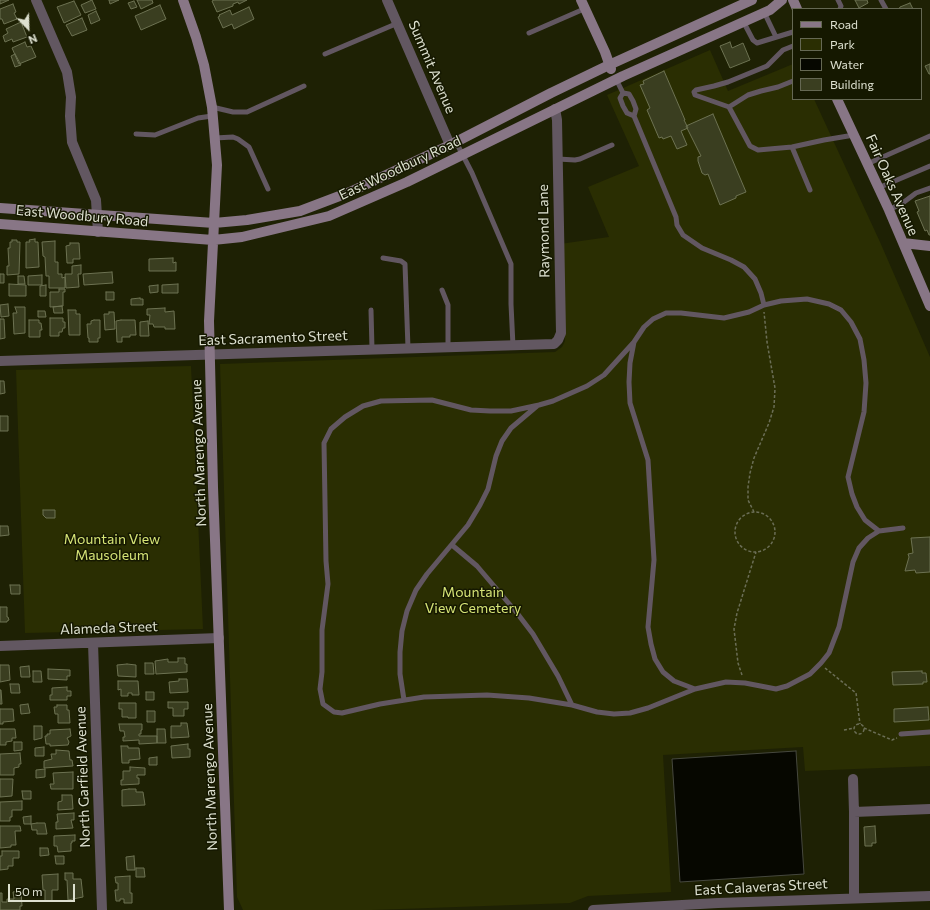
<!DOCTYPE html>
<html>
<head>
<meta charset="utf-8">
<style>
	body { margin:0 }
	#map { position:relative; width:930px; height:910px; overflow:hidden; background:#1e2104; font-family:Commissioner,sans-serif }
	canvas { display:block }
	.legend { position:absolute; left:792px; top:8px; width:130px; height:92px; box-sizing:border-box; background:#151800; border:1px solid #656853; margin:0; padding:5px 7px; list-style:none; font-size:12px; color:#dde0cf }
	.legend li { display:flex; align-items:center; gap:8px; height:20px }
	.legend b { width:20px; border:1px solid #656853 }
	.north { position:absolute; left:8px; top:8px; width:40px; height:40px; -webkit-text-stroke:3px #151800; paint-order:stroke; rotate:157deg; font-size:11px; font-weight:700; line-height:16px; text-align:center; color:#dde0cf }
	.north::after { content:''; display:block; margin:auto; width:14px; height:18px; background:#dde0cf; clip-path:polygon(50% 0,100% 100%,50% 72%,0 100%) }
	.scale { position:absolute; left:8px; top:884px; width:67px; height:18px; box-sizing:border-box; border:2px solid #dde0cf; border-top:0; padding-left:5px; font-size:12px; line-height:14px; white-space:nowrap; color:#dde0cf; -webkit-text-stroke:3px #151800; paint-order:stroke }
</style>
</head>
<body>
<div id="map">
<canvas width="930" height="910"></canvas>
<ul class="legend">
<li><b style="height:5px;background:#887686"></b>Road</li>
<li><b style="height:11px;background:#2a2e02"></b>Park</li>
<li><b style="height:11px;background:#060700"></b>Water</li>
<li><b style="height:11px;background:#3a3e20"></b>Building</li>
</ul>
<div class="north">N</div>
<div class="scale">50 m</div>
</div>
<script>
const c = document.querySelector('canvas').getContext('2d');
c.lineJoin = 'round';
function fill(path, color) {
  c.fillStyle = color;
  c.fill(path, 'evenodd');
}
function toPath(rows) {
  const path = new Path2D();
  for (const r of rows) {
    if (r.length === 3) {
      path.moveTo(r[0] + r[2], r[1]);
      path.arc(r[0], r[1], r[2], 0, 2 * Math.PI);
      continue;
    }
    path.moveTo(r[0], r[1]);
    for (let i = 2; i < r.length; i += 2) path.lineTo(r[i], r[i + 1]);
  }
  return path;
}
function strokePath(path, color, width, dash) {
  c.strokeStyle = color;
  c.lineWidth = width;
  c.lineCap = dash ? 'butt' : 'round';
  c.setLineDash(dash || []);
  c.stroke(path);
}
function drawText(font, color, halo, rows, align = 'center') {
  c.font = font + ' Commissioner,sans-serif';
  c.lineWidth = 3;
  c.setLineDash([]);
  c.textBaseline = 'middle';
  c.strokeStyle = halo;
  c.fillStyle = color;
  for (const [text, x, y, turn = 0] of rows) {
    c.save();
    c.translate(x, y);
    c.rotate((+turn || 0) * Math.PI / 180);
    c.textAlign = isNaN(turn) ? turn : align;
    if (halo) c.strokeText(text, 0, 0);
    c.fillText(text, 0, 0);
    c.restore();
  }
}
fill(toPath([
	[710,50,728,91,793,64,793,99,814,99,880,242,930,357,930,766,805,771,803,747,663,755,671,892,588,896,570,903,372,910,243,910,237,897,220,364,555,352,562,347,565,341,560,244,609,237,588,187,639,166,607,95],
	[191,366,203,629,25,633,16,370]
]), '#2a2e02');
const water = toPath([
	[796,751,804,874,680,882,672,759,796,751]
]);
fill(water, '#060700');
strokePath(water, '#46483e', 1);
const building = toPath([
	[0,0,9,0,0,4,0,0],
	[92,0,96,9,85,13,81,5,92,0],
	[109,0,119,0,110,4,109,0],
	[137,0,152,0,153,3,141,9,137,0],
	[214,0,247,0,239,4,238,2,233,4,233,6,217,12,212,1,214,0],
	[855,0,867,0,868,3,859,8,855,0],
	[74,1,81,15,64,23,57,7,74,1],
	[134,1,137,7,131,9,128,3,134,1],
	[910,3,913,9,899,9,900,7,910,3],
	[13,4,16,12,14,13,17,19,4,24,2,19,0,19,0,9,13,4],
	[160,5,166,19,141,30,135,16,160,5],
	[249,7,254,19,234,29,232,24,223,28,218,17,220,16,219,15,230,10,232,15,249,7],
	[96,11,100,20,91,24,88,15,96,11],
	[82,18,87,30,72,36,66,25,82,18],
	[21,22,27,37,13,42,12,39,5,42,3,36,8,33,6,29,21,22],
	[25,42,27,47,31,46,36,57,19,64,12,48,25,42],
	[730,42,732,48,743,43,750,60,730,68,720,46,730,42],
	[15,54,21,65,15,67,11,56,15,54],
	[930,64,930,74,929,74,925,66,930,64],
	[664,71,685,120,684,120,688,128,681,131,687,145,677,149,671,136,663,139,662,137,659,138,647,110,650,108,640,85,644,84,643,81,664,71],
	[713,114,746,192,736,196,736,198,720,205,708,174,705,175,702,173,698,161,698,157,701,156,686,126,713,114],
	[930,196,930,235,929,235,927,230,925,231,917,212,919,211,915,201,930,196],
	[35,239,35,242,38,242,39,267,26,268,26,242,30,242,29,240,35,239],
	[12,240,17,240,17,242,20,242,19,274,7,275,7,266,9,266,8,248,10,248,10,242,12,242,12,240],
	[55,241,55,262,58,262,58,274,62,274,62,278,65,277,65,288,49,288,49,276,46,276,45,257,43,256,42,242,55,241],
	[70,243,79,243,80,259,73,259,73,263,67,263,66,246,70,245,70,243],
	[173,258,173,263,176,262,176,271,149,271,149,259,173,258],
	[81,265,81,274,78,274,79,287,66,288,65,274,72,274,72,266,81,265],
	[112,272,113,283,84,285,83,274,112,272],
	[0,274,4,274,4,283,0,283,0,274],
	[42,275,42,285,28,285,28,276,42,275],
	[18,276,24,276,25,284,18,284,18,276],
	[9,284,26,285,26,296,9,296,9,284],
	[178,284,178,293,162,293,162,285,178,284],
	[46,285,46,296,40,296,40,286,46,285],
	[158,285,158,292,150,293,149,286,158,285],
	[59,289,65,289,65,292,63,292,63,306,50,307,50,292,59,292,59,289],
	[106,292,114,292,114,300,106,300,106,292],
	[140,298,140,299,143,299,143,305,131,305,131,299,140,298],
	[8,304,9,316,1,317,0,305,8,304],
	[62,306,63,313,54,313,53,307,62,306],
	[15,307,25,307,25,333,14,334,13,313,17,313,15,307],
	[165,308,165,312,174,311,175,329,165,329,165,327,154,327,153,324,149,324,150,315,147,315,147,309,165,308],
	[68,310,76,310,76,314,80,314,80,335,69,335,68,310],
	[38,311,45,311,46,317,38,317,38,311],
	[109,312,114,312,115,329,105,330,104,314,109,314,109,312],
	[50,318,63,318,63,322,65,322,65,328,63,328,62,332,59,332,59,336,50,336,50,318],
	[0,319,4,319,5,338,0,339,0,319],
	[29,320,39,320,39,323,41,323,42,330,40,330,40,337,29,337,29,320],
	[94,320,100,320,100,338,98,338,98,342,89,342,89,338,88,338,87,324,91,324,91,321,94,320],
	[121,320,135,320,136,335,130,335,130,337,122,337,122,342,117,342,116,321,121,320],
	[148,321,149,336,140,336,140,322,148,321],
	[0,381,4,381,5,393,0,394,0,381],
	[0,416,8,416,8,431,0,431,0,416],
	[43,510,55,510,55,518,46,518,43,515,43,510],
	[0,526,8,526,9,535,0,536,0,526],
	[930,537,930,572,916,573,915,570,905,571,909,557,908,554,913,553,911,538,930,537],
	[10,585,20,585,20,594,11,594,10,585],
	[0,607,7,607,7,617,8,617,9,620,7,621,7,622,0,622,0,607],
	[178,658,185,658,185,664,187,664,187,672,156,674,155,661,168,659,168,662,178,662,178,658],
	[145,663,153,663,154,674,145,674,145,663],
	[127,664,136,665,136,677,118,676,117,665,127,664],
	[0,665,9,665,10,680,0,682,0,665],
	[29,666,30,677,21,677,20,667,29,666],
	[48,669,70,670,70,676,67,676,67,680,48,679,48,669],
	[33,671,41,671,42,682,33,682,33,671],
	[922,671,922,673,926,673,927,682,923,682,923,684,893,685,892,672,922,671],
	[179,679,187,679,188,692,170,693,169,682,179,681,179,679],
	[118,681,138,681,139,695,132,695,132,693,128,693,128,696,121,696,121,689,118,690,118,681],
	[10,684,19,684,20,693,11,693,10,684],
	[67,687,67,691,71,691,71,696,67,696,67,700,50,700,50,695,52,695,52,688,67,687],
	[0,690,1,690,2,704,0,704,0,690],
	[146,692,154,692,154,700,146,700,146,692],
	[168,702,188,702,188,709,184,709,184,716,173,716,173,708,168,708,168,702],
	[119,703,136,703,136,718,128,718,128,717,122,717,122,709,119,709,119,703],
	[28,704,30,713,21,714,20,705,28,704],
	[57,705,67,705,67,710,69,710,70,723,58,723,58,714,55,714,54,707,57,707,57,705],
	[928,707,929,720,894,722,894,709,928,707],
	[0,709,13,709,14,721,3,722,3,724,0,724,0,709],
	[147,711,155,711,155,722,147,722,147,711],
	[181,723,187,723,189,737,171,738,171,726,181,726,181,723],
	[119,724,142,724,142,730,141,730,141,734,139,734,139,736,157,736,157,743,139,744,139,740,123,741,123,737,125,737,124,731,120,731,119,724],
	[34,726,42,726,42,738,34,740,34,726],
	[0,729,15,729,16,738,12,738,12,741,6,742,6,745,0,745,0,729],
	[70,729,71,736,67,738,69,742,68,745,50,746,50,744,46,744,45,736,47,736,47,734,50,734,50,730,70,729],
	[157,729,165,729,166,743,157,743,157,729],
	[14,742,22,742,22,750,14,751,14,742],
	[188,744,188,749,190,749,190,757,172,758,171,746,188,744],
	[121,746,128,746,128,748,139,748,140,759,129,760,129,763,122,763,121,746],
	[44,747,44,756,35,756,35,748,44,747],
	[56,750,69,751,70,760,72,760,73,766,44,768,44,761,52,759,51,754,56,754,56,750],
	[20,753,21,764,19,764,19,767,14,768,14,775,0,775,0,754,20,753],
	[157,757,157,765,149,765,149,758,157,757],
	[130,767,145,768,145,775,137,775,137,778,139,778,139,784,121,785,121,780,123,780,123,771,130,771,130,767],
	[45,769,45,777,36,778,36,770,45,769],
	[73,772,73,789,51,789,50,784,54,784,53,773,73,772],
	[0,779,13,779,12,796,0,797,0,779],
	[129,789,136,789,136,792,143,792,145,805,122,806,122,790,129,789],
	[22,791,31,791,31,799,23,799,22,791],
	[62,795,72,795,73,809,58,810,58,802,62,801,62,795],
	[22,801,22,810,12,810,12,817,10,817,10,821,0,821,0,802,22,801],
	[74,813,74,820,71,820,73,828,56,829,56,822,58,822,57,814,74,813],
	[31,816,31,824,24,824,23,817,31,816],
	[37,823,45,823,47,834,37,834,37,830,32,830,31,824,37,823],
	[0,826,20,826,21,831,15,831,16,845,11,845,11,847,0,848,0,826],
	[875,826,876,843,872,843,872,846,865,846,864,827,875,826],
	[75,835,75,841,72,841,72,843,71,843,71,851,58,852,57,846,54,846,54,836,75,835],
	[40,848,48,848,49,855,40,856,40,848],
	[2,851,19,851,19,858,13,858,13,866,8,866,8,869,0,870,0,856,2,856,2,851],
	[55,856,64,856,64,864,56,864,55,856],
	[134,856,135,870,127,870,126,857,134,856],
	[136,868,144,868,145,877,136,877,136,868],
	[65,873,73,873,73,879,81,879,83,897,68,900,67,880,65,880,65,873],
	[58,874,58,890,52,890,52,901,45,901,45,890,43,890,42,875,58,874],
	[130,876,130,893,132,893,132,903,124,903,124,899,120,899,120,901,116,901,115,890,118,890,118,883,116,883,115,877,130,876],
	[21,891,22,906,20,906,20,910,0,910,0,893,2,893,2,902,7,902,7,899,14,899,13,892,21,891]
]);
fill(building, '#3a3e20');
strokePath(building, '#6d7252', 1);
strokePath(toPath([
	[755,532,20],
	[754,512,748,500,748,487,750,473,754,458,769,423,774,407,775,388,767,342,764,312],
	[825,668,856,693,860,724],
	[742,675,738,663,734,629,737,613,756,552],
	[859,729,5],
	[864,728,892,740,897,738],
	[844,730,854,728]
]), '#6b6e56', 1.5, [3, 2]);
strokePath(toPath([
	[838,0,841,6,840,9],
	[881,0,886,9],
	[764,12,776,37],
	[743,21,753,40,757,43,793,32],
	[529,33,584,9],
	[793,46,783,50,767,66,728,82,714,86,696,90,694,92,695,95,729,107,750,146,758,150,792,147,824,140,854,135],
	[325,54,398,23],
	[616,79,623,93],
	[623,93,629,94,633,101,636,109,634,116,676,217,677,225,683,235,702,248,731,260,744,267,755,279,761,293,764,305],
	[623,93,620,98,623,106,627,113,634,116],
	[212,107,233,112,247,112,304,86],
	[729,107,748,95,761,91,778,87,793,81],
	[136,134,155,135,198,118,212,116],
	[215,138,233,137,238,139,249,147,268,189],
	[456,142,472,173,511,264,511,304,513,346],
	[792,147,810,190],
	[558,159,575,160,580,159,612,145],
	[867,164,930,136],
	[878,188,930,166],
	[889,210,904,202,916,193,930,188],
	[383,258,401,261,405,264,408,348],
	[442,290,448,305,448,347],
	[371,310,372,349],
	[634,342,630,363,629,382,630,403,648,460,654,560,648,627,651,644,655,659,663,672,674,681,695,689],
	[879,531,865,520,857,507,852,494,848,477,864,412,866,383,864,360,860,339,851,322,841,310,829,304,807,299,781,301,764,305,749,312,724,318,681,313,666,313,653,319,644,327,634,342,604,375,587,386,553,401,539,405,511,411,490,411,471,410,432,400,381,401,363,406,345,417,331,429,324,443,326,561,328,584,322,630,322,672,320,689,323,704,334,712,342,713,380,704,424,697,487,695,529,698,572,705,597,712,614,714,630,713,648,708,695,689,726,682,745,683,776,689,787,686,810,674,821,663,829,653,839,627,853,562,859,548,868,538,879,531,903,528],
	[452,545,477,566,517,613,533,634,558,676,572,705],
	[404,700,400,674,400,652,402,631,407,611,416,590,427,574,468,525,480,505,488,489,496,456,502,441,511,428,537,406],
	[901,734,930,732]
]), '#625761', 5);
strokePath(toPath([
	[36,0,67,72,71,97,70,116,72,142,96,200,98,232],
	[387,0,450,145],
	[0,361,554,344,558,340,561,333,557,120,555,109],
	[93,643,102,910],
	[0,646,219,638],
	[853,779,854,812,854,897],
	[854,812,930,809],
	[593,910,718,903,930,896]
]), '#625761', 10);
strokePath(toPath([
	[183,0,196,37,204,65,212,107,217,165,209,321,213,487,229,910],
	[581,0,605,52,611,69],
	[793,0,797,9],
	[837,99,889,210,930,306],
	[0,208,214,223,247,220,300,211,350,192,450,145,551,93,609,65,752,0],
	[0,224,213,240,242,237,329,216,407,182,623,76,770,10,782,0],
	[903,243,930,246]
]), '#887686', 10);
drawText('14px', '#dde0cf', '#151800', [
	["Summit Avenue",432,67,67],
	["East Woodbury Road",400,168,-25],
	["Fair Oaks Avenue",892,185,66],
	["East Woodbury Road",82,216,5],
	["Raymond Lane",544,231,-91],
	["East Sacramento Street",273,338,-2],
	["North Marengo Avenue",199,453,-92],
	["Alameda Street",109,628,-2],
	["North Garfield Avenue",83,777,-92],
	["North Marengo Avenue",210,777,-92],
	["East Calaveras Street",761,887,-3]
]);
drawText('14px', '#d6e476', '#151800', [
	["Mountain View",112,539],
	["Mausoleum",112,555],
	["Mountain",473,592],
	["View Cemetery",473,608]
]);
</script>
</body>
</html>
